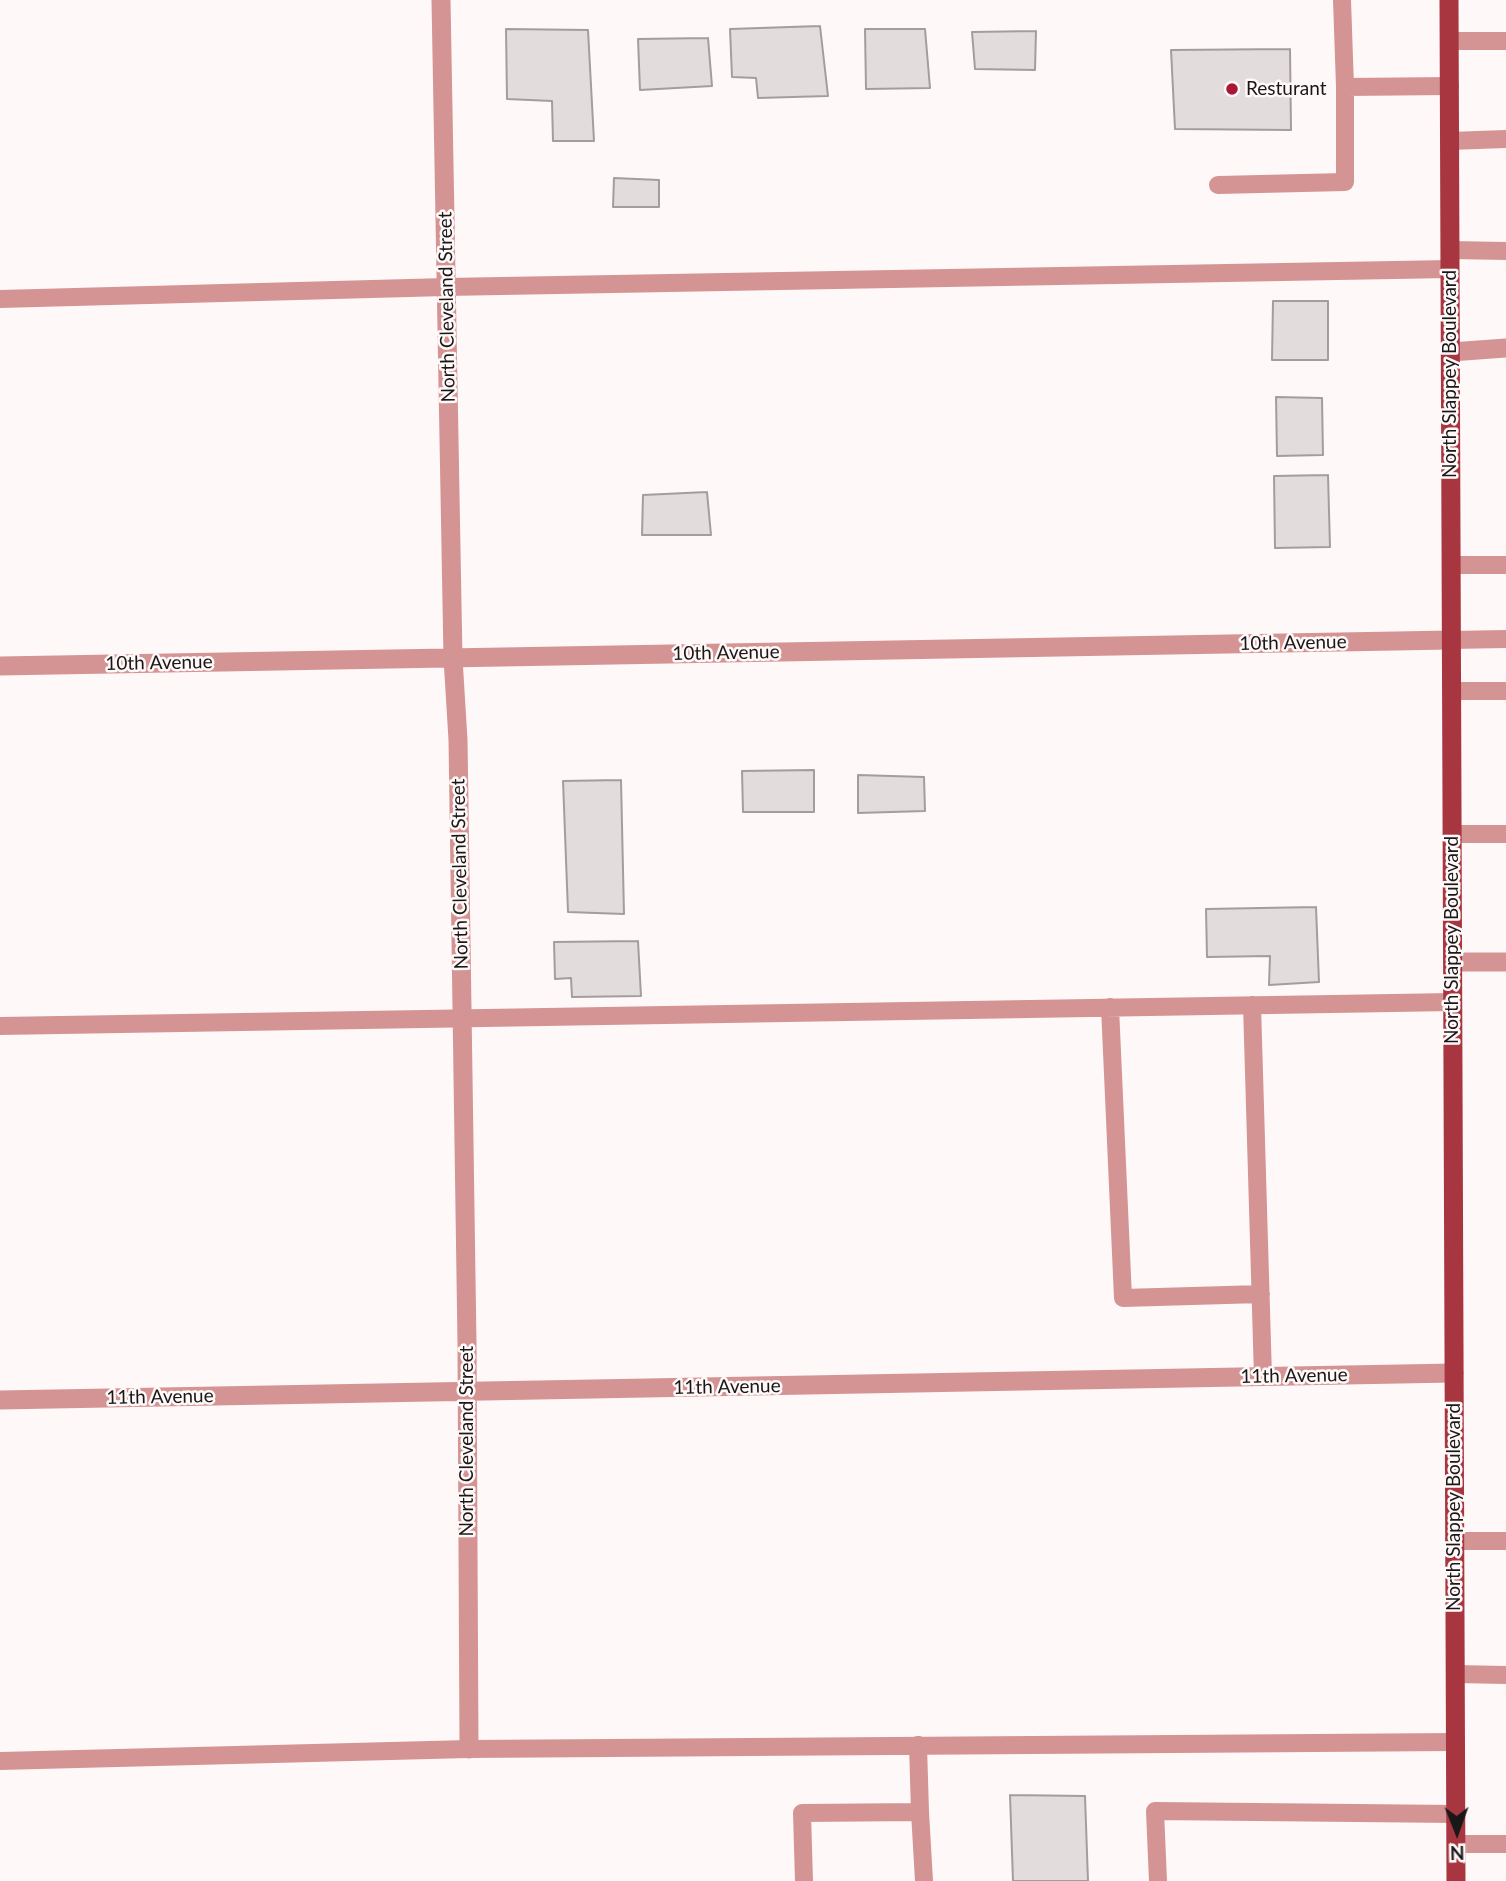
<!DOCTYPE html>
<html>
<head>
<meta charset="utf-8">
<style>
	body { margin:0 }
	#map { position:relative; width:1506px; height:1881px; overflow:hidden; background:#fff8f8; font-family:Lato,sans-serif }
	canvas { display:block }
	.north { position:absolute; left:1422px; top:1797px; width:70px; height:70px; -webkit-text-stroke:5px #fff8f8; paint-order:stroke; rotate:179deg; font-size:19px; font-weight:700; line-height:28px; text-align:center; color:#191717 }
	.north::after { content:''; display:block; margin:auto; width:24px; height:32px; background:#191717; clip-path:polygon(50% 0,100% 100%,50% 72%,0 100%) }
</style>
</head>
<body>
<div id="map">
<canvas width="1506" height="1881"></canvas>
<div class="north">N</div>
</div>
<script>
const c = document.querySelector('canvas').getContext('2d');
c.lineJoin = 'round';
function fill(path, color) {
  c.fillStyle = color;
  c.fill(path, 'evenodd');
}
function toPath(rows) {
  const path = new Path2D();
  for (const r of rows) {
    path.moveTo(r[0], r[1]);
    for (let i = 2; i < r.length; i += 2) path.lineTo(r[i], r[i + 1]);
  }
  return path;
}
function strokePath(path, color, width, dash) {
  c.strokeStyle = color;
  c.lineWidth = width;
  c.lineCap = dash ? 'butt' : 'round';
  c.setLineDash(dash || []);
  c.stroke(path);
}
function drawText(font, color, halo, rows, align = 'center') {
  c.font = font + ' Lato,sans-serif';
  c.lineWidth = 5;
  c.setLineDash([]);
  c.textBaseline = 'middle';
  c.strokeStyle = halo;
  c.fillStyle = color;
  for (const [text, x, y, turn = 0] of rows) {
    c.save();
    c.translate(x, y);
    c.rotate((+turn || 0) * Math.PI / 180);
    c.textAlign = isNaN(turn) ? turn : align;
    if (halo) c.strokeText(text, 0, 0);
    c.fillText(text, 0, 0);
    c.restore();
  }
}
const building = toPath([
	[820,26,828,96,758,98,756,78,732,77,730,29,820,26],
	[506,29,588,30,594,141,553,141,552,101,507,99,506,29],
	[865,29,925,29,930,88,866,89,865,29],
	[1036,31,1035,70,975,69,972,32,1036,31],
	[708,38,712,86,640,90,638,39,708,38],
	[1290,49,1291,130,1175,129,1171,50,1290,49],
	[614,178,659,180,659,207,613,207,614,178],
	[1273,301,1328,301,1328,360,1272,360,1273,301],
	[1276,397,1322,398,1323,455,1277,456,1276,397],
	[1328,475,1330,547,1275,548,1274,476,1328,475],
	[707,492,711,535,642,535,643,495,707,492],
	[814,770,814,812,743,812,742,771,814,770],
	[858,775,924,777,925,811,858,813,858,775],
	[621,780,624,914,568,912,563,781,621,780],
	[1316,907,1319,982,1269,985,1270,956,1207,957,1206,909,1316,907],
	[638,941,641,996,572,997,571,978,555,979,554,942,638,941],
	[1010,1795,1085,1796,1088,1881,1013,1881,1010,1795]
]);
fill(building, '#e3dcdc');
strokePath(building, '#a49d9d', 2);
strokePath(toPath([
	[1342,0,1345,87],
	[1449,41,1506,41],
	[1450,141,1506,139],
	[1218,185,1345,182,1345,87,1450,86],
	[1450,250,1506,251],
	[0,299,446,287,1450,269],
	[1451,565,1506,565],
	[1451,640,1506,639],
	[1452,691,1506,691],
	[1452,834,1506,834],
	[1252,1005,1263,1377],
	[1110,1007,1123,1298,1261,1294],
	[0,1026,1453,1002],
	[1454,1541,1506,1541],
	[1455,1674,1506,1675],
	[0,1761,469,1749,1455,1742],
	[920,1812,924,1881],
	[1456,1844,1506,1844],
	[804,1881,802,1813,920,1812,918,1745],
	[1158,1881,1155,1811,1456,1814]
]), '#d59494', 18);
strokePath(toPath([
	[441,0,453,658,458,740,467,1344,469,1749],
	[1451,352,1506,348],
	[0,666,1451,640],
	[1453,962,1506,962],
	[0,1400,1454,1373]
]), '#d59494', 19);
strokePath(toPath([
	[1449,0,1456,1881]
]), '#a83641', 19);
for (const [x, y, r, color] of [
	[1232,89,7,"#ac1633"]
]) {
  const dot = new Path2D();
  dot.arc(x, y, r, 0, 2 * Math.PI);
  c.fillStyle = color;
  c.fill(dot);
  strokePath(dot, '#fff8f8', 2.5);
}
drawText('19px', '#191717', '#fff8f8', [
	["Resturant",1246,89]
], 'left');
drawText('19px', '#191717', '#fff8f8', [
	["North Cleveland Street",447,307,-91],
	["North Slappey Boulevard",1450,374,-90],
	["10th Avenue",1293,643,-1],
	["10th Avenue",726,653,-1],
	["10th Avenue",159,663,-1],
	["North Cleveland Street",460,874,-91],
	["North Slappey Boulevard",1452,940,-90],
	["11th Avenue",1294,1376,-1],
	["11th Avenue",727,1387,-1],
	["11th Avenue",160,1397,-1],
	["North Cleveland Street",467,1441,-90],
	["North Slappey Boulevard",1454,1507,-90]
]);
</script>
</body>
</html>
